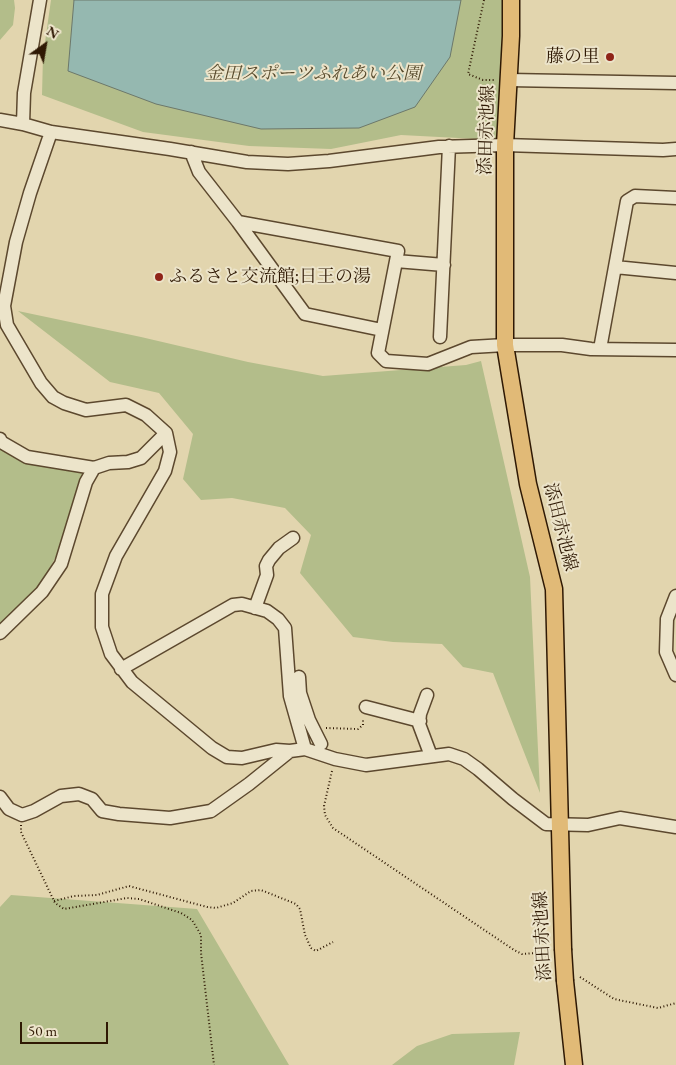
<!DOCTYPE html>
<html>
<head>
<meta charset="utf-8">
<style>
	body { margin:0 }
	#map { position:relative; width:676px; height:1065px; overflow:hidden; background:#e2d5ae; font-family:"EB Garamond",serif }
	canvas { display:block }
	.north { position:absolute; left:20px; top:20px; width:50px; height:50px; -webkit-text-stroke:4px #ece4ca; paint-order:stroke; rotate:32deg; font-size:14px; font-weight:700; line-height:20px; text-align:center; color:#2f1904 }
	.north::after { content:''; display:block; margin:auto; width:18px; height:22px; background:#2f1904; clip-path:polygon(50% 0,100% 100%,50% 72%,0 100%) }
	.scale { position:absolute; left:20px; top:1022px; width:88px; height:22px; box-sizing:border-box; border:2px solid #2f1904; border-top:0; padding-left:6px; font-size:15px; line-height:18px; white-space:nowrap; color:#2f1904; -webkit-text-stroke:4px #ece4ca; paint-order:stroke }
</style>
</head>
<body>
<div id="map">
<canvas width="676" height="1065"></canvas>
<div class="north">N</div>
<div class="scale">50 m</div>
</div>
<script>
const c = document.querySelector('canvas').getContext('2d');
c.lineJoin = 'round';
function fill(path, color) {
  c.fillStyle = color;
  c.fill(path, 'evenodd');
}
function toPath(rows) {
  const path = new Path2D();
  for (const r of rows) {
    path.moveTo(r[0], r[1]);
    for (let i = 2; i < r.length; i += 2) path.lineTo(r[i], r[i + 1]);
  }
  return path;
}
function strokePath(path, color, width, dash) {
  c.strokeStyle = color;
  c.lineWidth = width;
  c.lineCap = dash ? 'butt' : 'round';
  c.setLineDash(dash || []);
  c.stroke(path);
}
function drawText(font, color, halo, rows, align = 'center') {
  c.font = font + ' "EB Garamond","Noto Serif JP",serif';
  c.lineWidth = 4;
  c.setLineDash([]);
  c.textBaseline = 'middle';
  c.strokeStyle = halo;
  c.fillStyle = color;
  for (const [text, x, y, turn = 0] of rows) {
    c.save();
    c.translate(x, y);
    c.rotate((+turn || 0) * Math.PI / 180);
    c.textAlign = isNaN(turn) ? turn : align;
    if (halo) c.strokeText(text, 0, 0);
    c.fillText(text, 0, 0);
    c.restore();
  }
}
fill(toPath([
	[0,0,14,0,15,8,13,25,0,40],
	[51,0,505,0,502,131,497,140,401,135,331,149,249,146,143,132,42,95,43,56],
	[18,311,141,337,248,362,323,376,466,365,481,361,530,577,540,793,493,673,463,667,442,644,393,642,353,637,300,573,311,535,285,508,232,498,201,500,183,479,193,434,159,393,110,382],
	[0,439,1,442,84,472,68,521,62,544,41,586,0,629],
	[11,895,197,909,289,1065,0,1065,0,907],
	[520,1032,514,1065,392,1065,417,1046,452,1034]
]), '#b3bd8a');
const water = toPath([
	[74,0,461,0,450,57,415,107,359,128,261,129,156,104,68,71,74,0]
]);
fill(water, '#95b8b0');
strokePath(water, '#6c786b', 1);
const minor = toPath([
	[509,80,676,83],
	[0,120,23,124,51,132,170,149,247,162,288,164,329,161,439,147,505,145,663,150,676,149],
	[23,124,24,93,40,0],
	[51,132,30,193,16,242,4,306,7,325,41,383,53,397,64,403,86,410,126,405,146,415,166,433,170,452,165,471,116,556,102,594,102,627,111,654,132,682,212,748,227,757,242,758,276,750,290,751,305,749,335,759,366,765,449,754,464,759,478,769,513,799,546,824,588,825,620,818,676,827],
	[191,152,199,172,238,222,305,314,382,330],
	[238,222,398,251,378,353,386,361,428,364,471,347,505,345,562,345,591,349,676,350],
	[396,261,444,265],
	[615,267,676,273],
	[440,337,449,146],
	[600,349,627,201,635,196,676,198],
	[0,439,1,442,27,457,94,468,109,463,128,462,141,458,166,433],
	[676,596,667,619,666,652,676,675],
	[255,608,267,575,266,566,269,560,279,548,293,538],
	[0,633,42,592,61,564,86,482,94,468],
	[121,669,233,605,242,604,267,611,278,619,285,628,290,696,305,749],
	[299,677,300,693,309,720,321,744],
	[427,695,420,714,419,724,431,756],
	[366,707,420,721],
	[0,797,9,809,22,815,34,811,61,796,79,794,92,799,102,811,119,814,170,818,211,811,249,784,290,751]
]);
const major = toPath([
	[511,0,511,36,505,145,505,345,528,484,554,589,563,949],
	[565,981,574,1065]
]);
strokePath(minor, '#5c482e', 15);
strokePath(major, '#2f1904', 19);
strokePath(toPath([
	[484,0,468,74,483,80,496,80],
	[326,728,358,729,363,725,363,718],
	[332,771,324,806,325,815,333,828,514,950,522,954,536,953,544,954,550,959],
	[21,825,21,832,55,903,64,909,127,898,139,899,181,913,192,920,201,935,201,953,214,1065],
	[54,901,74,896,97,895,129,886,207,907,216,908,233,903,251,891,261,890,296,904,300,909,305,935,311,948,316,951,333,942],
	[580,977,614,999,658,1008,676,1003]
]), '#2f1904', 2, [1, 2.5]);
strokePath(minor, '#ece4ca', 12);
strokePath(major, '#e1ba77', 16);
const majorBridge = toPath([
	[563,949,565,981]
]);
strokePath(majorBridge, '#2f1904', 19, []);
strokePath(majorBridge, '#e1ba77', 16);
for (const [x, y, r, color] of [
	[610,57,5,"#8f2418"],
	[159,277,5,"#8f2418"]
]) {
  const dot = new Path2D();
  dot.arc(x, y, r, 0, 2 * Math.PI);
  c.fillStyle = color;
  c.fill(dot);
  strokePath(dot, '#ece4ca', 2);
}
drawText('18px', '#2f1904', '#ece4ca', [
	["藤の里",600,57],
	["ふるさと交流館;日王の湯",169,277,"left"]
], 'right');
drawText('italic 18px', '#574a2c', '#ece4ca', [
	["金田スポーツふれあい公園",313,74]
]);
drawText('18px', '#2f1904', '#ece4ca', [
	["添田赤池線",487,130,-88],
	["添田赤池線",560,527,76],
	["添田赤池線",543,936,-93]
]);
</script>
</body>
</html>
